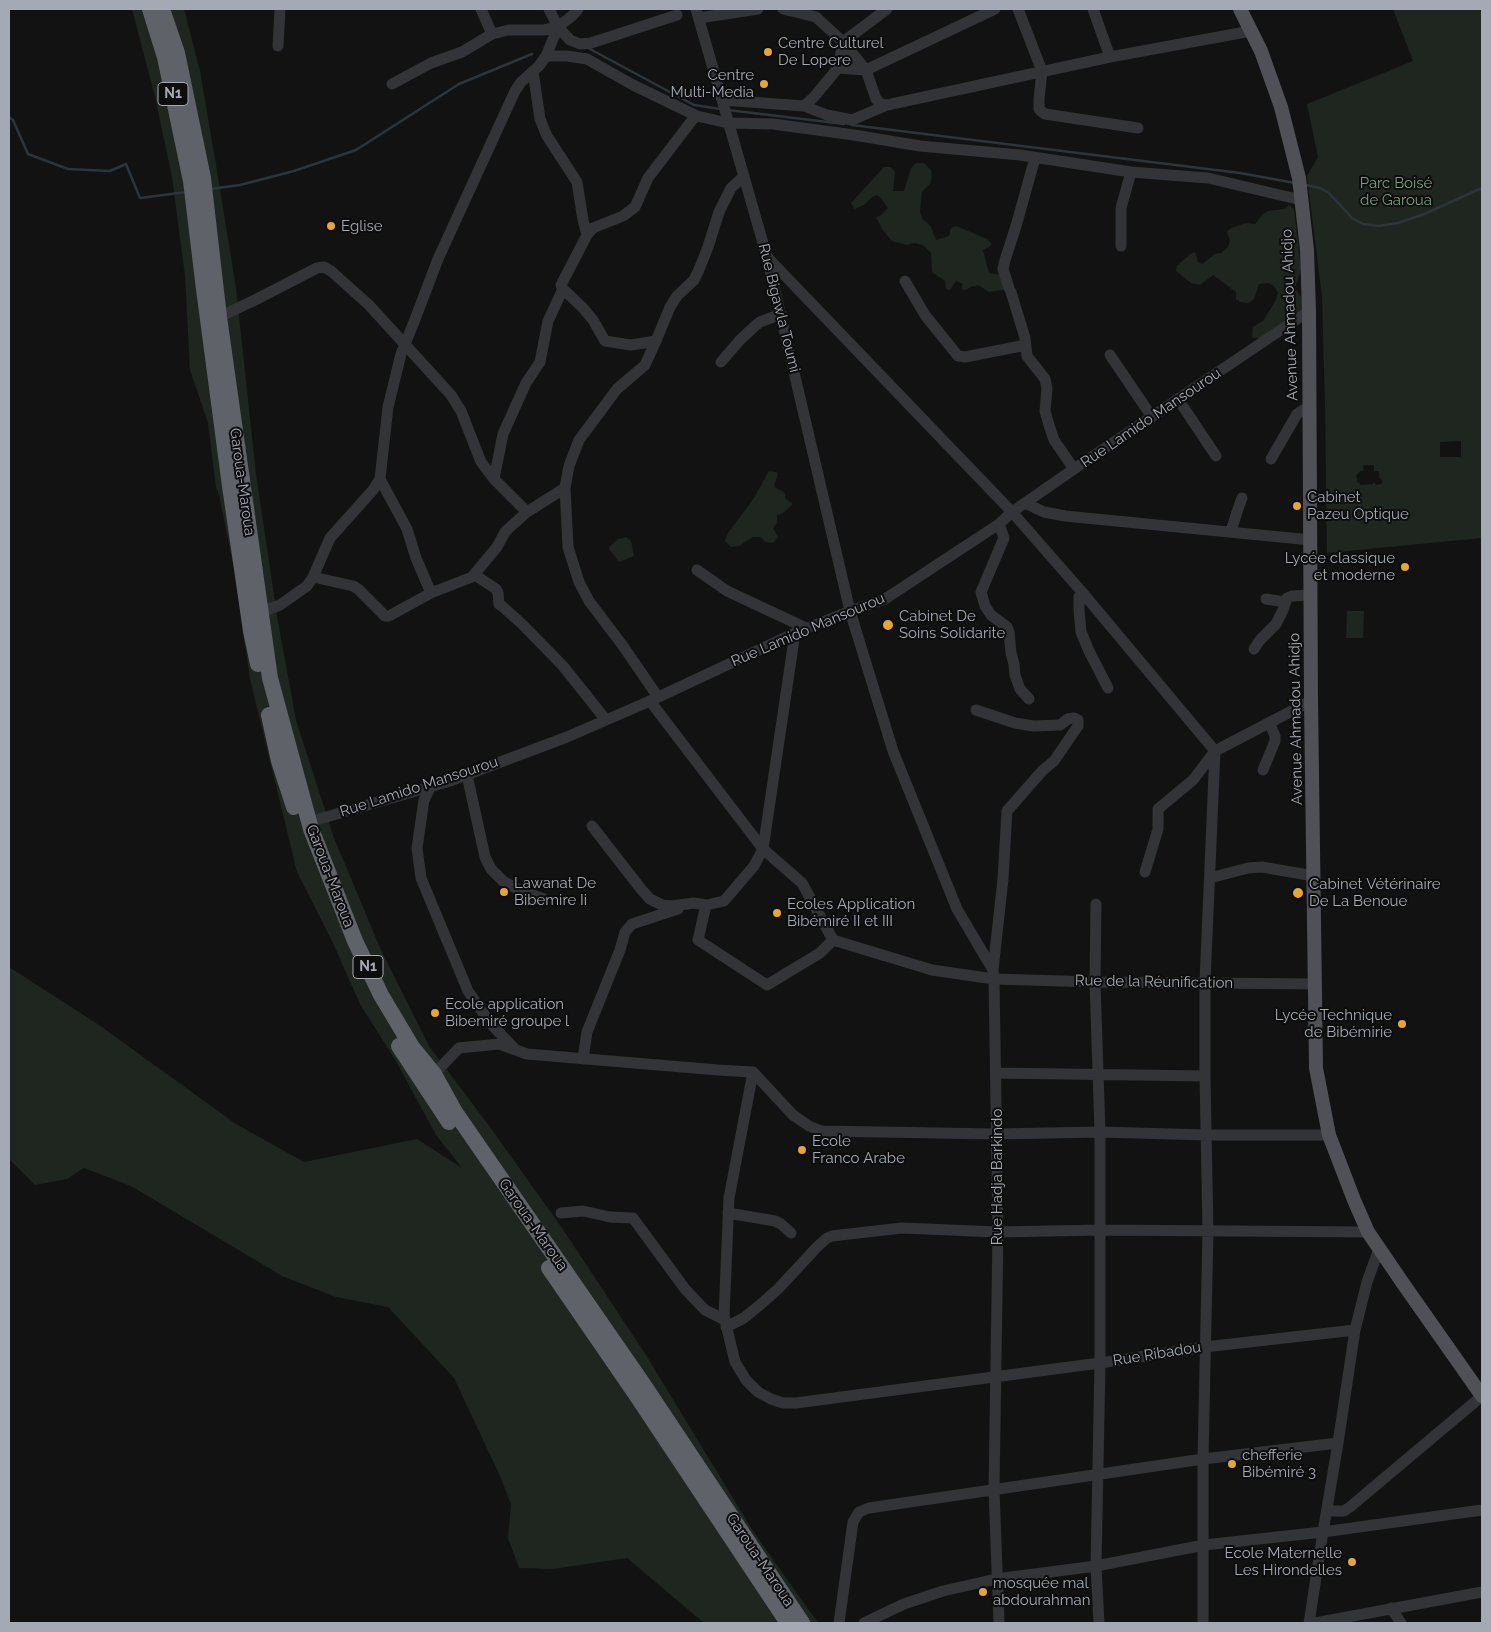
<!DOCTYPE html>
<html>
<head>
<meta charset="utf-8">
<style>
	body { margin:0 }
	#map { position:relative; width:1491px; height:1632px; overflow:hidden; background:#121213; font-family:Raleway,sans-serif }
	canvas { display:block }
	.frame { position:absolute; inset:0; border:10px solid #a4a9b3; pointer-events:none }
</style>
</head>
<body>
<div id="map">
<canvas width="1491" height="1632"></canvas>
<div class="frame"></div>
</div>
<script>
const c = document.querySelector('canvas').getContext('2d');
c.lineJoin = 'round';
function fill(path, color) {
  c.fillStyle = color;
  c.fill(path, 'evenodd');
}
function toPath(rows) {
  const path = new Path2D();
  for (const r of rows) {
    path.moveTo(r[0], r[1]);
    for (let i = 2; i < r.length; i += 2) path.lineTo(r[i], r[i + 1]);
  }
  return path;
}
function strokePath(path, color, width, dash) {
  c.strokeStyle = color;
  c.lineWidth = width;
  c.lineCap = dash ? 'butt' : 'round';
  c.setLineDash(dash || []);
  c.stroke(path);
}
function drawText(font, color, halo, rows, align = 'center') {
  c.font = font + ' Raleway,sans-serif';
  c.lineWidth = 4;
  c.setLineDash([]);
  c.textBaseline = 'middle';
  c.strokeStyle = halo;
  c.fillStyle = color;
  for (const [text, x, y, turn = 0] of rows) {
    c.save();
    c.translate(x, y);
    c.rotate((+turn || 0) * Math.PI / 180);
    c.textAlign = isNaN(turn) ? turn : align;
    if (halo) c.strokeText(text, 0, 0);
    c.fillText(text, 0, 0);
    c.restore();
  }
}
fill(toPath([
	[132,9,184,9,200,71,217,171,236,288,256,474,278,622,296,720,334,838,381,950,429,1046,490,1127,562,1228,646,1355,753,1531,818,1623,704,1623,627,1558,553,1569,519,1568,508,1538,511,1504,500,1476,454,1378,388,1307,336,1297,282,1276,131,1186,84,1168,67,1179,35,1185,9,1159,9,967,99,1025,236,1124,304,1162,417,1139,462,1168,436,1135,397,1063,360,1004,332,941,297,872,250,679,235,574,219,495,216,487,208,423,190,370,185,276,172,177,155,97],
	[1393,9,1482,9,1482,538,1327,553,1325,407,1322,297,1307,176,1318,157,1307,104,1413,61],
	[1461,441,1461,457,1440,457,1440,442],
	[1365,465,1374,465,1374,471,1379,471,1379,477,1383,481,1381,484,1376,485,1374,482,1373,484,1361,485,1358,482,1357,483,1357,479,1356,476,1360,471,1364,471,1363,466],
	[916,163,924,163,931,170,932,177,930,184,922,192,920,211,922,218,931,227,936,240,949,236,951,228,956,226,987,239,992,244,989,247,983,250,989,273,1002,275,1006,283,1003,290,989,292,978,285,971,287,965,290,961,289,963,284,956,281,950,290,946,289,945,281,932,272,931,253,923,245,915,243,907,245,892,241,882,229,876,217,881,215,888,208,882,199,877,195,872,197,864,205,854,209,851,203,884,167,891,167,895,172,893,191,904,191,911,168],
	[1289,205,1294,209,1301,269,1295,288,1305,302,1302,309,1262,338,1252,338,1253,327,1263,321,1276,300,1278,293,1274,286,1269,283,1259,284,1254,299,1249,303,1240,302,1236,299,1236,292,1213,275,1200,285,1191,283,1176,271,1177,266,1190,254,1195,252,1198,262,1202,264,1215,254,1221,253,1228,247,1230,241,1227,231,1231,228,1246,223,1255,224,1263,214,1268,211,1284,209],
	[769,471,776,472,778,473,774,487,782,491,785,493,785,498,793,504,783,513,777,515,777,523,773,528,778,537,773,543,766,542,760,537,753,537,739,546,731,547,725,541,728,533,754,498],
	[626,537,631,541,634,556,619,562,609,549,610,546,618,539],
	[1347,611,1364,611,1363,638,1346,638]
]), '#1e261f');
strokePath(toPath([
	[588,48,694,105,720,109],
	[728,110,844,124],
	[9,117,13,120,28,154,68,169,110,171,126,164,140,198,187,192],
	[852,125,1240,173,1295,183],
	[1306,185,1320,188,1329,193,1352,218,1363,224,1379,226,1398,223,1424,214,1482,188],
	[210,189,240,185,294,171,356,150,459,84,532,54]
]), '#2c353b', 2.5);
strokePath(toPath([
	[481,9,492,34],
	[549,9,558,27,570,40,580,44,591,43,677,15],
	[696,9,767,257,850,611,893,751,957,909,993,970,994,979,998,1232,994,1489,999,1623],
	[783,9,816,17,843,42,866,70,876,99,881,104,887,105,1110,57,1251,31],
	[1018,9,1042,71,1039,99,1039,109,1041,111,1045,114,1138,128],
	[1093,9,1110,57],
	[699,18,758,9],
	[278,46,280,9],
	[546,56,567,56,587,59,633,85,697,116],
	[838,68,866,70,995,9],
	[533,71,540,119,547,136,577,182,583,220,587,235],
	[392,84,431,63,462,52,492,34,509,30,544,30,558,27,573,15,578,9],
	[722,100,804,106,814,97,838,68,843,42,887,9],
	[804,106,827,115,852,120,887,105],
	[743,177,731,188,719,212,708,247,698,272,694,280,677,296,670,307,656,341,631,345,605,341,593,320,583,308,563,289,561,285,587,235,593,228,623,216,635,207,648,178,693,119,697,116,728,123,773,124,854,135,920,146,1020,155,1131,172,1208,178,1301,200],
	[1121,246,1121,208,1131,172],
	[768,258,1012,512,1082,592,1215,751,1205,982,1205,1076,1208,1231,1203,1459,1203,1623],
	[905,281,925,315,958,356,965,357,1026,345],
	[1009,288,1003,269,1005,260,1016,226,1035,158],
	[1011,292,1025,338,1027,356,1045,379,1047,389,1045,411,1049,425,1054,440,1074,469],
	[219,317,255,300,317,268,324,267,331,271,369,305,451,395,461,411,481,462,494,479,527,512],
	[656,341,645,365,617,389,579,440,569,466,565,488,568,547,579,582,589,601,623,646,658,697],
	[1110,355,1152,417],
	[721,362,740,340,755,326,760,322,781,314],
	[1178,399,1216,456],
	[1271,459,1297,414,1303,410,1310,408],
	[380,479,407,529,416,558,431,593],
	[494,479,503,434,526,383,540,362,548,321,563,289],
	[1025,503,1044,512,1065,516,1311,540],
	[999,524,1004,538,981,592,985,606,991,615,1007,627,1009,632,1011,653,1014,664,1015,675,1020,689,1029,699],
	[1231,531,1237,512,1242,498],
	[697,570,727,591,806,628],
	[475,575,496,589,498,593,499,604,503,607,522,624,563,666,606,720],
	[313,577,353,586,358,589,385,616,389,616,431,593,472,577,497,547,505,532,508,529,527,512,565,488],
	[1082,592,1079,597,1079,610,1081,632,1089,651,1108,688],
	[1266,599,1285,602],
	[261,612,280,605,307,586,313,577,330,538,373,490,380,479,388,407,401,354,414,322,438,259,515,91,521,82,539,66,546,56,558,27],
	[1254,649,1260,640,1276,624,1283,610,1287,598,1292,596,1311,595],
	[650,701,763,849,802,883,833,940,932,970,994,979,1095,982,1314,984],
	[976,710,1015,723,1033,726,1060,725,1068,719,1074,718,1078,720,1078,726,1054,761,1043,770,1007,811,1003,879,993,970],
	[1263,770,1275,741,1275,736,1270,724],
	[467,775,485,857,491,869,503,881,521,891,544,899],
	[431,786,424,800,417,848,421,878,468,991,490,1023,514,1048],
	[309,822,450,781,567,737,650,701,795,633,850,611,885,599,999,524,1012,512,1074,469,1309,311],
	[592,826,641,889,650,899,662,905,672,906,694,903,706,905,724,901,754,866,763,849,795,633],
	[1145,872,1158,829,1158,809,1193,780,1215,751,1311,701],
	[1210,878,1248,868,1262,867,1314,876],
	[1096,904,1095,982,1100,1132,1100,1363,1096,1566,1099,1623],
	[706,905,698,940,767,985,820,953,833,940],
	[583,1059,587,1032,620,950,625,932,632,924,678,909],
	[753,1072,729,1198,724,1316,735,1362,746,1380,758,1392,771,1399,783,1403,796,1403,1100,1363,1205,1347,1355,1330],
	[996,1073,1205,1076],
	[434,1074,459,1048,499,1044,527,1054,718,1070,753,1072,793,1115,809,1126,821,1131,997,1134,1100,1132,1207,1135,1329,1135],
	[561,1213,583,1211,610,1217,633,1218,685,1289,705,1310,725,1320],
	[728,1213,775,1221,781,1224,791,1233],
	[726,1327,744,1318,761,1304,778,1289,817,1247,827,1238,832,1236,902,1228,998,1232,1100,1230,1368,1232],
	[1327,1511,1344,1511,1350,1507,1482,1396],
	[1391,1608,1401,1623],
	[839,1623,853,1522,859,1512,869,1508,1203,1459,1338,1443],
	[864,1623,904,1604,943,1591,996,1579,1096,1566,1204,1545,1323,1532,1482,1510],
	[1309,1623,1323,1532,1338,1443,1355,1330,1367,1282,1379,1249],
	[1315,1623,1482,1592]
]), '#333438', 11);
strokePath(toPath([
	[1240,9,1261,51,1281,107,1299,178,1307,250,1309,311,1311,701,1316,1068,1329,1135,1354,1200,1368,1232,1402,1282,1482,1396]
]), '#4f5157', 14);
strokePath(toPath([
	[150,9,165,57,191,181,204,289,230,486,251,631,258,664],
	[162,9,177,53,203,178,219,317,270,678,311,829,355,941,381,995,412,1047,434,1074,455,1112,643,1384,802,1623],
	[269,715,279,761,294,807],
	[399,1046,449,1122],
	[549,1268,635,1393,788,1623]
]), '#5f6269', 16);
for (const [x, y, r, color] of [
	[768,52,5,"#e6a537"],
	[764,84,5,"#e6a537"],
	[331,226,5,"#e6a537"],
	[1297,506,5,"#e6a537"],
	[1405,567,5,"#e6a537"],
	[888,625,6,"#e6a537"],
	[504,892,5,"#e6a537"],
	[1298,893,6,"#e6a537"],
	[777,913,5,"#e6a537"],
	[435,1013,5,"#e6a537"],
	[1402,1024,5,"#e6a537"],
	[802,1150,5,"#e6a537"],
	[1232,1464,5,"#e6a537"],
	[1352,1562,5,"#e6a537"],
	[983,1592,5,"#e6a537"]
]) {
  const dot = new Path2D();
  dot.arc(x, y, r, 0, 2 * Math.PI);
  c.fillStyle = color;
  c.fill(dot);
  strokePath(dot, '#0d0d0e', 2);
}
for (const [x, y, w] of [
	[173,94,30],
	[368,967,30]
]) {
  const box = new Path2D();
  box.roundRect(x - w / 2, y - 11.5, w, 23, 4);
  c.fillStyle = '#0d0d0e';
  c.fill(box);
  strokePath(box, '#a4a9b3', 1);
}
drawText('bold 14px', '#a4a9b3', null, [
	["N1",173,94],
	["N1",368,967]
]);
drawText('15px', '#a4a9b3', '#0d0d0e', [
	["Centre Culturel",778,43],
	["De Lopere",778,60],
	["Centre",754,75,"right"],
	["Multi-Media",754,92,"right"],
	["Eglise",341,226],
	["Cabinet",1307,497],
	["Pazeu Optique",1307,514],
	["Lycée classique",1395,558,"right"],
	["et moderne",1395,575,"right"],
	["Cabinet De",899,616],
	["Soins Solidarite",899,633],
	["Lawanat De",514,883],
	["Bibemire Ii",514,900],
	["Cabinet Vétérinaire",1309,884],
	["De La Benoue",1309,901],
	["Ecoles Application",787,904],
	["Bibémiré II et III",787,921],
	["Ecole application",445,1004],
	["Bibemiré groupe l",445,1021],
	["Lycée Technique",1392,1015,"right"],
	["de Bibémirie",1392,1032,"right"],
	["Ecole",812,1141],
	["Franco Arabe",812,1158],
	["chefferie",1242,1455],
	["Bibémiré 3",1242,1472],
	["Ecole Maternelle",1342,1553,"right"],
	["Les Hirondelles",1342,1570,"right"],
	["mosquée mal",993,1583],
	["abdourahman",993,1600]
], 'left');
drawText('15px', '#7c9d7d', '#0d0d0e', [
	["Parc Boisé",1396,183],
	["de Garoua",1396,200]
]);
drawText('15px', '#a4a9b3', '#0d0d0e', [
	["Rue Bigawla Toumi",779,308,76],
	["Avenue Ahmadou Ahidjo",1290,315,-92],
	["Rue Lamido Mansourou",1151,418,-34],
	["Garoua-Maroua",242,482,82],
	["Rue Lamido Mansourou",808,630,-23],
	["Avenue Ahmadou Ahidjo",1296,719,-91],
	["Rue Lamido Mansourou",419,787,-18],
	["Garoua-Maroua",330,876,69],
	["Rue de la Réunification",1154,982,1],
	["Rue Hadja Barkindo",997,1177,-90],
	["Garoua-Maroua",533,1225,55],
	["Rue Ribadou",1157,1354,-9],
	["Garoua-Maroua",760,1560,56]
]);
</script>
</body>
</html>
